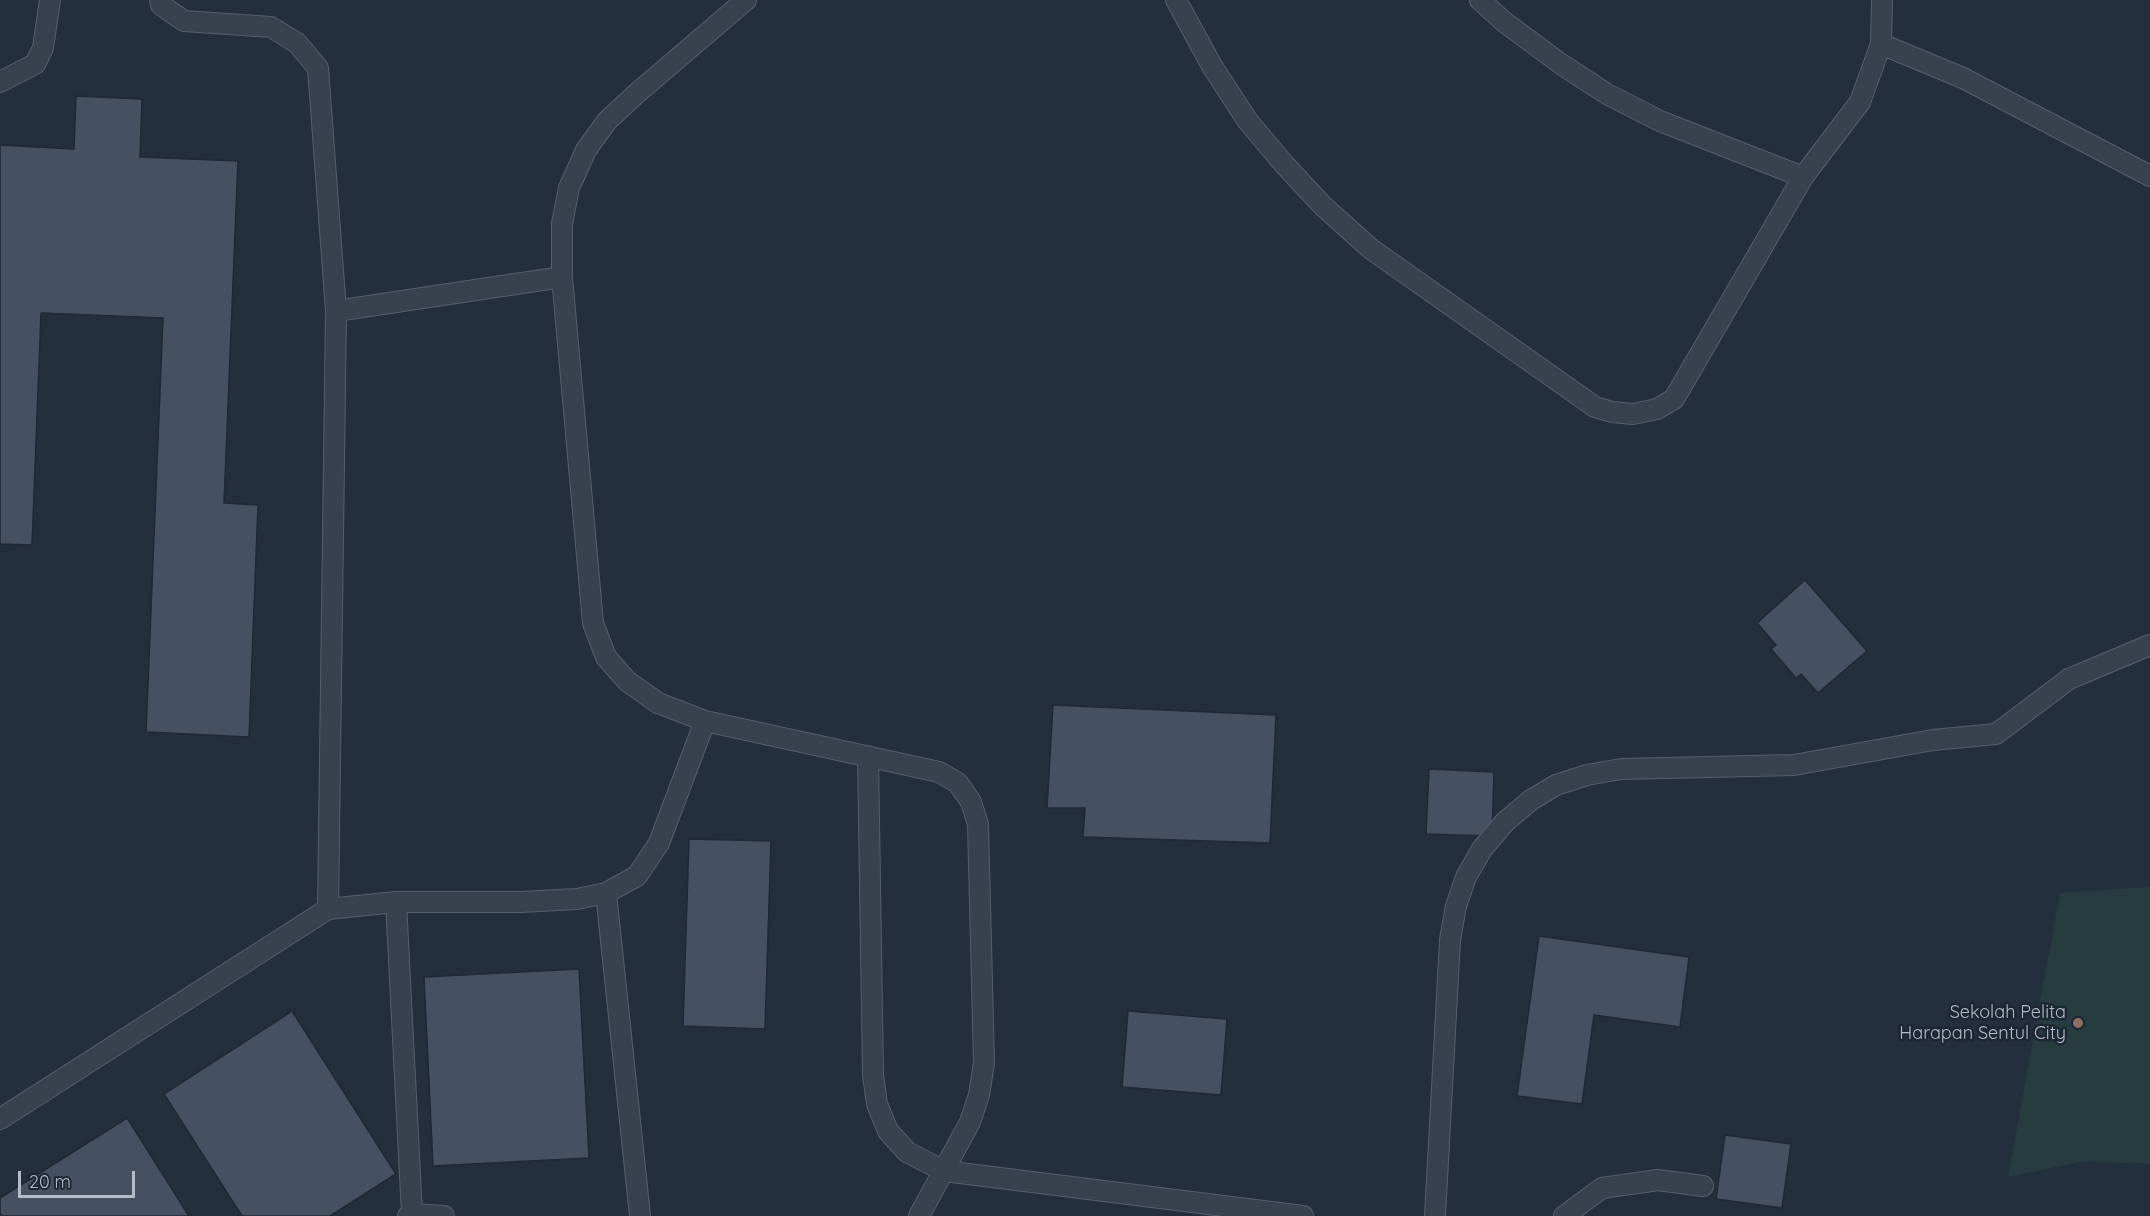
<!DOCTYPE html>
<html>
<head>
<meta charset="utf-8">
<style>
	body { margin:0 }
	#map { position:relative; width:2150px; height:1216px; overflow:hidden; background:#242f3e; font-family:Quicksand,sans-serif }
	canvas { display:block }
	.scale { position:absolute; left:18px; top:1171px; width:117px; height:27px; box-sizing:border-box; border:3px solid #b4bcc9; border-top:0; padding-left:8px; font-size:18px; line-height:21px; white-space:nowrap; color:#b4bcc9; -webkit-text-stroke:4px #1d2633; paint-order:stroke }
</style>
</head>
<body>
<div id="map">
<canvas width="2150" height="1216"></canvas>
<div class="scale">20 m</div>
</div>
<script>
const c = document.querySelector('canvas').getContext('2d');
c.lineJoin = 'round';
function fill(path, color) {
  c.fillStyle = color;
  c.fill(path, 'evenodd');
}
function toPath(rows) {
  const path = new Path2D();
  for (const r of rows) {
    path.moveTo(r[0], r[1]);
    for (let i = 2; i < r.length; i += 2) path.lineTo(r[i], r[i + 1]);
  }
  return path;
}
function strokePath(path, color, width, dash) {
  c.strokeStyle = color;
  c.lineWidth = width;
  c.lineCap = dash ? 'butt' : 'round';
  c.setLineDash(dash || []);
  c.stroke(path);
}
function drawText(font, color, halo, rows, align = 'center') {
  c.font = font + ' Quicksand,sans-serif';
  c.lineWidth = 5;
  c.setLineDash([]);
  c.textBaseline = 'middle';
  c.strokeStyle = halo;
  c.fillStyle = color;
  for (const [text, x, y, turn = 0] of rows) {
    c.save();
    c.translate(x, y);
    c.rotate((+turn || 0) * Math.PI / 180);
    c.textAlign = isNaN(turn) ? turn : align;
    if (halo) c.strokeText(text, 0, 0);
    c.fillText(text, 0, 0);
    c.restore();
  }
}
fill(toPath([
	[2150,887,2150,1164,2085,1161,2008,1177,2060,893]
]), '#263c3f');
const building = toPath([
	[76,96,142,99,140,157,238,161,224,503,258,505,249,737,146,732,163,318,41,313,32,545,0,544,0,145,74,149,76,96],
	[1805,580,1867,651,1818,693,1801,674,1796,678,1771,649,1776,645,1757,623,1805,580],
	[1053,705,1276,715,1270,843,1083,837,1085,808,1047,808,1053,705],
	[1429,769,1494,772,1492,836,1426,834,1429,769],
	[689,839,771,841,765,1029,683,1026,689,839],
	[1539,936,1689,957,1680,1027,1594,1015,1582,1104,1517,1096,1539,936],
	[579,969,589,1158,433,1166,424,977,579,969],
	[292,1011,396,1174,330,1216,242,1216,164,1094,292,1011],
	[1128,1011,1227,1019,1221,1095,1122,1087,1128,1011],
	[127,1118,189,1216,2,1216,0,1213,0,1198,127,1118],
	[1725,1135,1791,1144,1782,1208,1716,1199,1725,1135]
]);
fill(building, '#455162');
strokePath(building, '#1f2835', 1.5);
const service = toPath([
	[160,0,161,5,184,21,271,27,297,43,318,68,336,311,328,909],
	[746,0,636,94,607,121,586,150,569,188,562,224,562,277,593,623,606,657,627,681,658,703,705,721,939,772,958,783,971,802,978,824,984,1063,979,1095,970,1122,919,1216],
	[1176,0,1212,66,1247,120,1283,163,1323,206,1371,249,1595,407,1612,412,1633,414,1657,409,1674,399,1803,177,1860,102,1881,44],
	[1480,0,1503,21,1561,64,1607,94,1660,121,1803,177],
	[1882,0,1881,44,1963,78,2150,176],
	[0,82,35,64,43,48,50,0],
	[336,311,562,277],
	[868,756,873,1075,877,1104,888,1131,907,1152,944,1171,1303,1216],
	[606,893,640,1216],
	[396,902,412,1214],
	[0,1119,328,909,396,902,521,902,577,899,606,893,637,876,659,843,705,721],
	[408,1216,412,1214,444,1216],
	[1435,1216,1450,940,1456,906,1466,877,1482,849,1505,822,1531,800,1556,785,1587,775,1621,769,1794,765,1933,740,1996,734,2069,679,2150,645],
	[1564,1216,1602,1188,1658,1180,1703,1186]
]);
strokePath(service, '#565f6c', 22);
strokePath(service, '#38414e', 20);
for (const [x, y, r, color] of [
	[2078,1023,6,"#8d6e63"]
]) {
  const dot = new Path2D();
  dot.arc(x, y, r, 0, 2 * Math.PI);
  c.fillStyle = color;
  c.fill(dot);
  strokePath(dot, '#1d2633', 2);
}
drawText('18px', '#b4bcc9', '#1d2633', [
	["Sekolah Pelita",2066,1013],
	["Harapan Sentul City",2066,1034]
], 'right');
</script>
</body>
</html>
